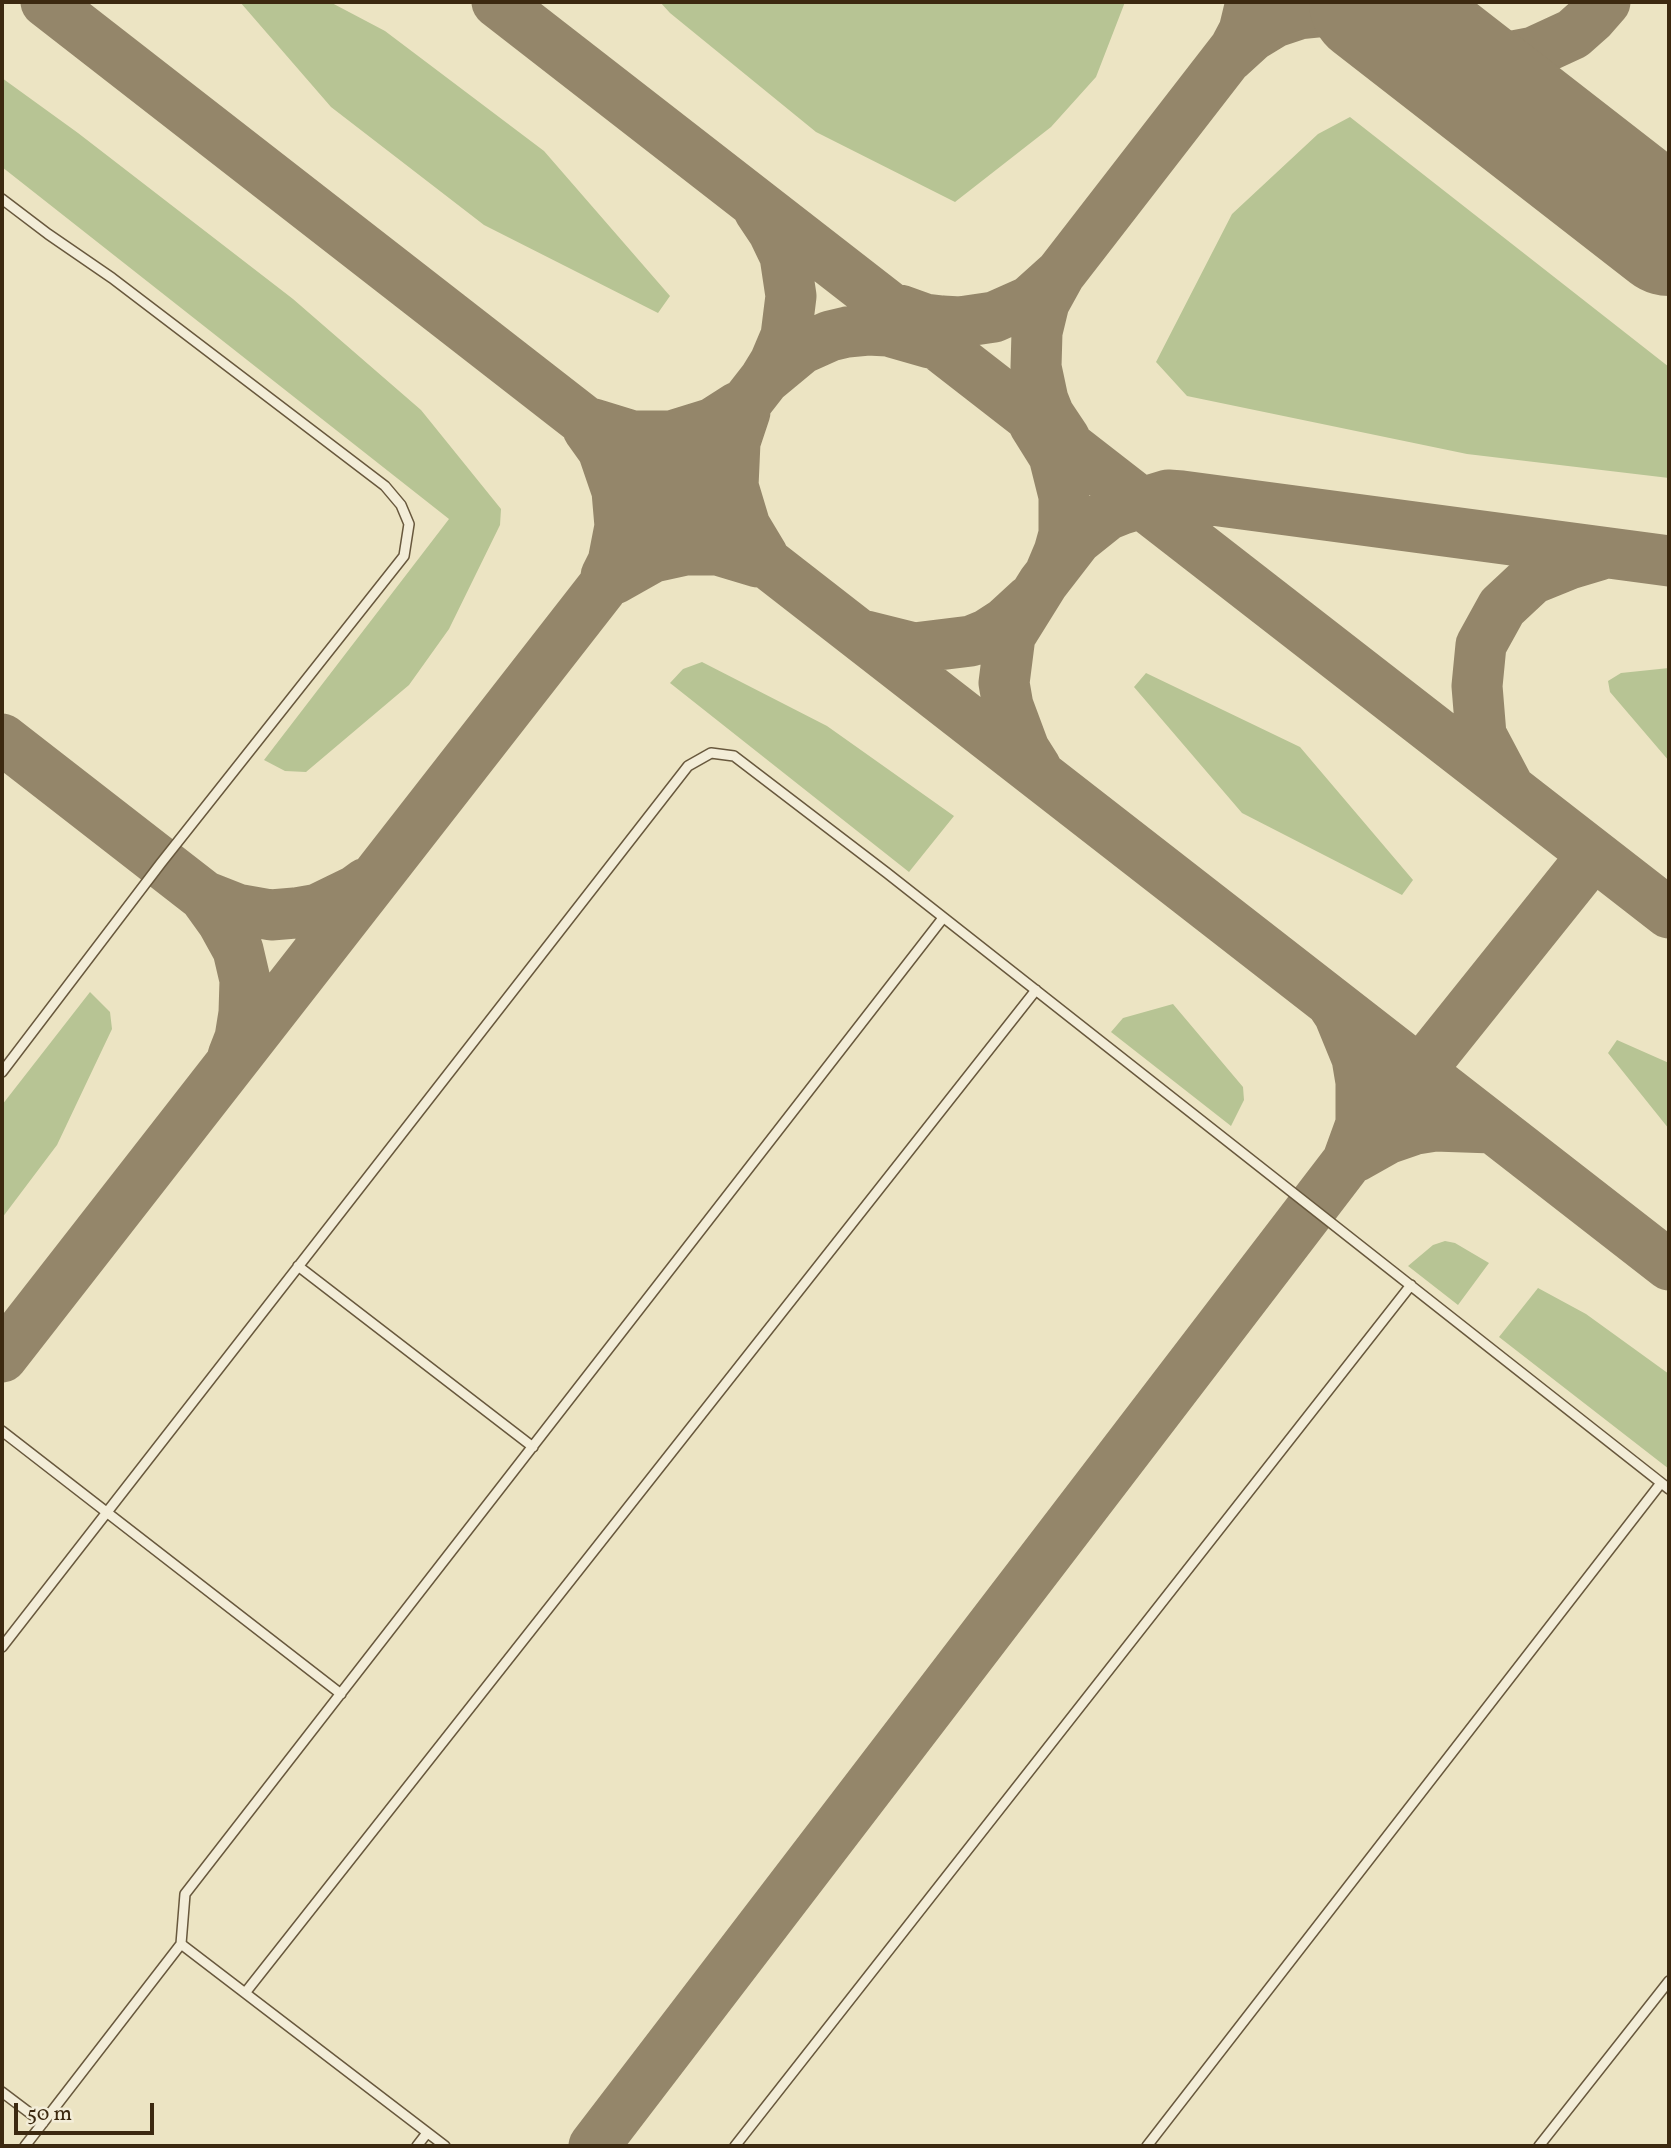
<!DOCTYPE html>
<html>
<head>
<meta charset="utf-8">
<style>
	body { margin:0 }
	#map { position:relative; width:1671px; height:2148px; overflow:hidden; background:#ece4c3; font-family:Vollkorn,serif }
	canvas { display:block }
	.frame { position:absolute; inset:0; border:4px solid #3c2910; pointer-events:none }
	.scale { position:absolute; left:14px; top:2103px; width:140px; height:32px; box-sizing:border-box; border:4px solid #3c2910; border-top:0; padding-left:9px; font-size:21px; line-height:24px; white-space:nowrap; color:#3c2910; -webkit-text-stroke:5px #f3edd8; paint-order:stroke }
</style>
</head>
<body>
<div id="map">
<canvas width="1671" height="2148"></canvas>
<div class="frame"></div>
<div class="scale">50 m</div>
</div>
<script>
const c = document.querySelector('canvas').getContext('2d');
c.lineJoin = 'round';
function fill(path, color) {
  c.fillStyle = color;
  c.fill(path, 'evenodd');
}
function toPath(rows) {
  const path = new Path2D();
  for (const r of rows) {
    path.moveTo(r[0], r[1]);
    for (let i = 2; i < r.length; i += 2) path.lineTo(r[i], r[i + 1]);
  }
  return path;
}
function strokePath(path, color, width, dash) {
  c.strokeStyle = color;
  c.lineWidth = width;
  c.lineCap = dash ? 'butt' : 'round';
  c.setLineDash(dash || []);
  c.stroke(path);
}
fill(toPath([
	[240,2,330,2,385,31,544,151,670,296,658,313,484,225,331,107],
	[660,2,1125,2,1096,77,1051,127,955,202,816,132,670,13],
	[2,78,78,133,293,299,421,410,501,509,500,525,449,629,409,685,306,772,285,771,264,760,449,519,2,167],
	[1350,117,1669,367,1669,478,1467,454,1187,396,1156,362,1232,214,1318,134],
	[702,662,827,726,954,816,909,872,670,683,683,669],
	[1669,668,1669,761,1610,692,1608,681,1621,673],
	[1146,673,1300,747,1413,880,1402,895,1242,813,1134,687],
	[90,992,110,1012,112,1029,57,1145,2,1218,2,1105],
	[1173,1004,1243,1087,1244,1100,1231,1126,1111,1032,1123,1018],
	[1617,1040,1669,1063,1669,1129,1608,1053],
	[1445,1241,1455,1243,1489,1263,1458,1305,1408,1266,1433,1245],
	[1538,1288,1586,1314,1669,1374,1669,1469,1499,1337]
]), '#b7c494');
strokePath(toPath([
	[46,2,1669,1265],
	[497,2,1669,913],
	[1229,57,1252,36,1275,22,1299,14,1339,10,1374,16,1448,49,1491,57,1513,56,1534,52,1573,34,1591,18,1605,2],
	[900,310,925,319,942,321,960,322,994,317,1030,301,1060,274],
	[766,378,801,349,830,336,847,332,868,330,888,331,930,343],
	[745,412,735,442,733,486,745,526,763,556],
	[594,424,633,436,671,436,713,423,738,407],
	[1034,424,1054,456,1064,496,1064,534,1059,552,1051,571],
	[588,429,603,450,617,491,620,526,613,562,606,576],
	[1065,439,1049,415,1043,400,1036,367,1037,332,1044,303,1060,274,1235,48,1244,31,1251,2],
	[614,579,653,557,685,550,718,550,758,562],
	[866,636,914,648,971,641,988,634,1005,623,1030,600],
	[2,739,204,896,222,921,238,950,245,980,244,1013,240,1038,233,1056],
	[1036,768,1024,749,1008,706,1004,683,1010,636,1043,583,1077,539,1107,515,1122,509,1168,495,1182,496,1669,561],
	[1508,786,1481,735,1477,686,1481,645,1502,607,1532,579,1569,564,1599,555],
	[204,896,237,909,271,915,295,913,318,909,355,891,366,883],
	[1333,1005,1339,1014,1357,1058,1361,1082,1361,1124,1349,1157],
	[1355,1157,1387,1139,1416,1129,1435,1126,1493,1128],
	[2,1357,764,380,775,362,786,336,791,296,785,256,773,231,759,210],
	[594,2146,1347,1162,1593,855]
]), '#94866a', 51);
strokePath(toPath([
	[1372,2,1669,233]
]), '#94866a', 126);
const service = toPath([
	[2,199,48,234,112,278,385,486,401,505,409,524,404,556,161,863,2,1072],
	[298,1266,533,1447],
	[2,1431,341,1694],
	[2,1647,688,766,711,753,734,756,887,873,1669,1489],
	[181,1944,445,2146],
	[245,1993,1036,990],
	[2,2092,43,2123],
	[25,2146,181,1944,185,1894,943,918],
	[417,2146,427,2133],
	[735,2146,1411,1285],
	[1147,2146,1661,1483],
	[1539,2146,1669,1981]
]);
strokePath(service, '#68583d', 12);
strokePath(service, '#f3edd8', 9);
</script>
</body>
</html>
